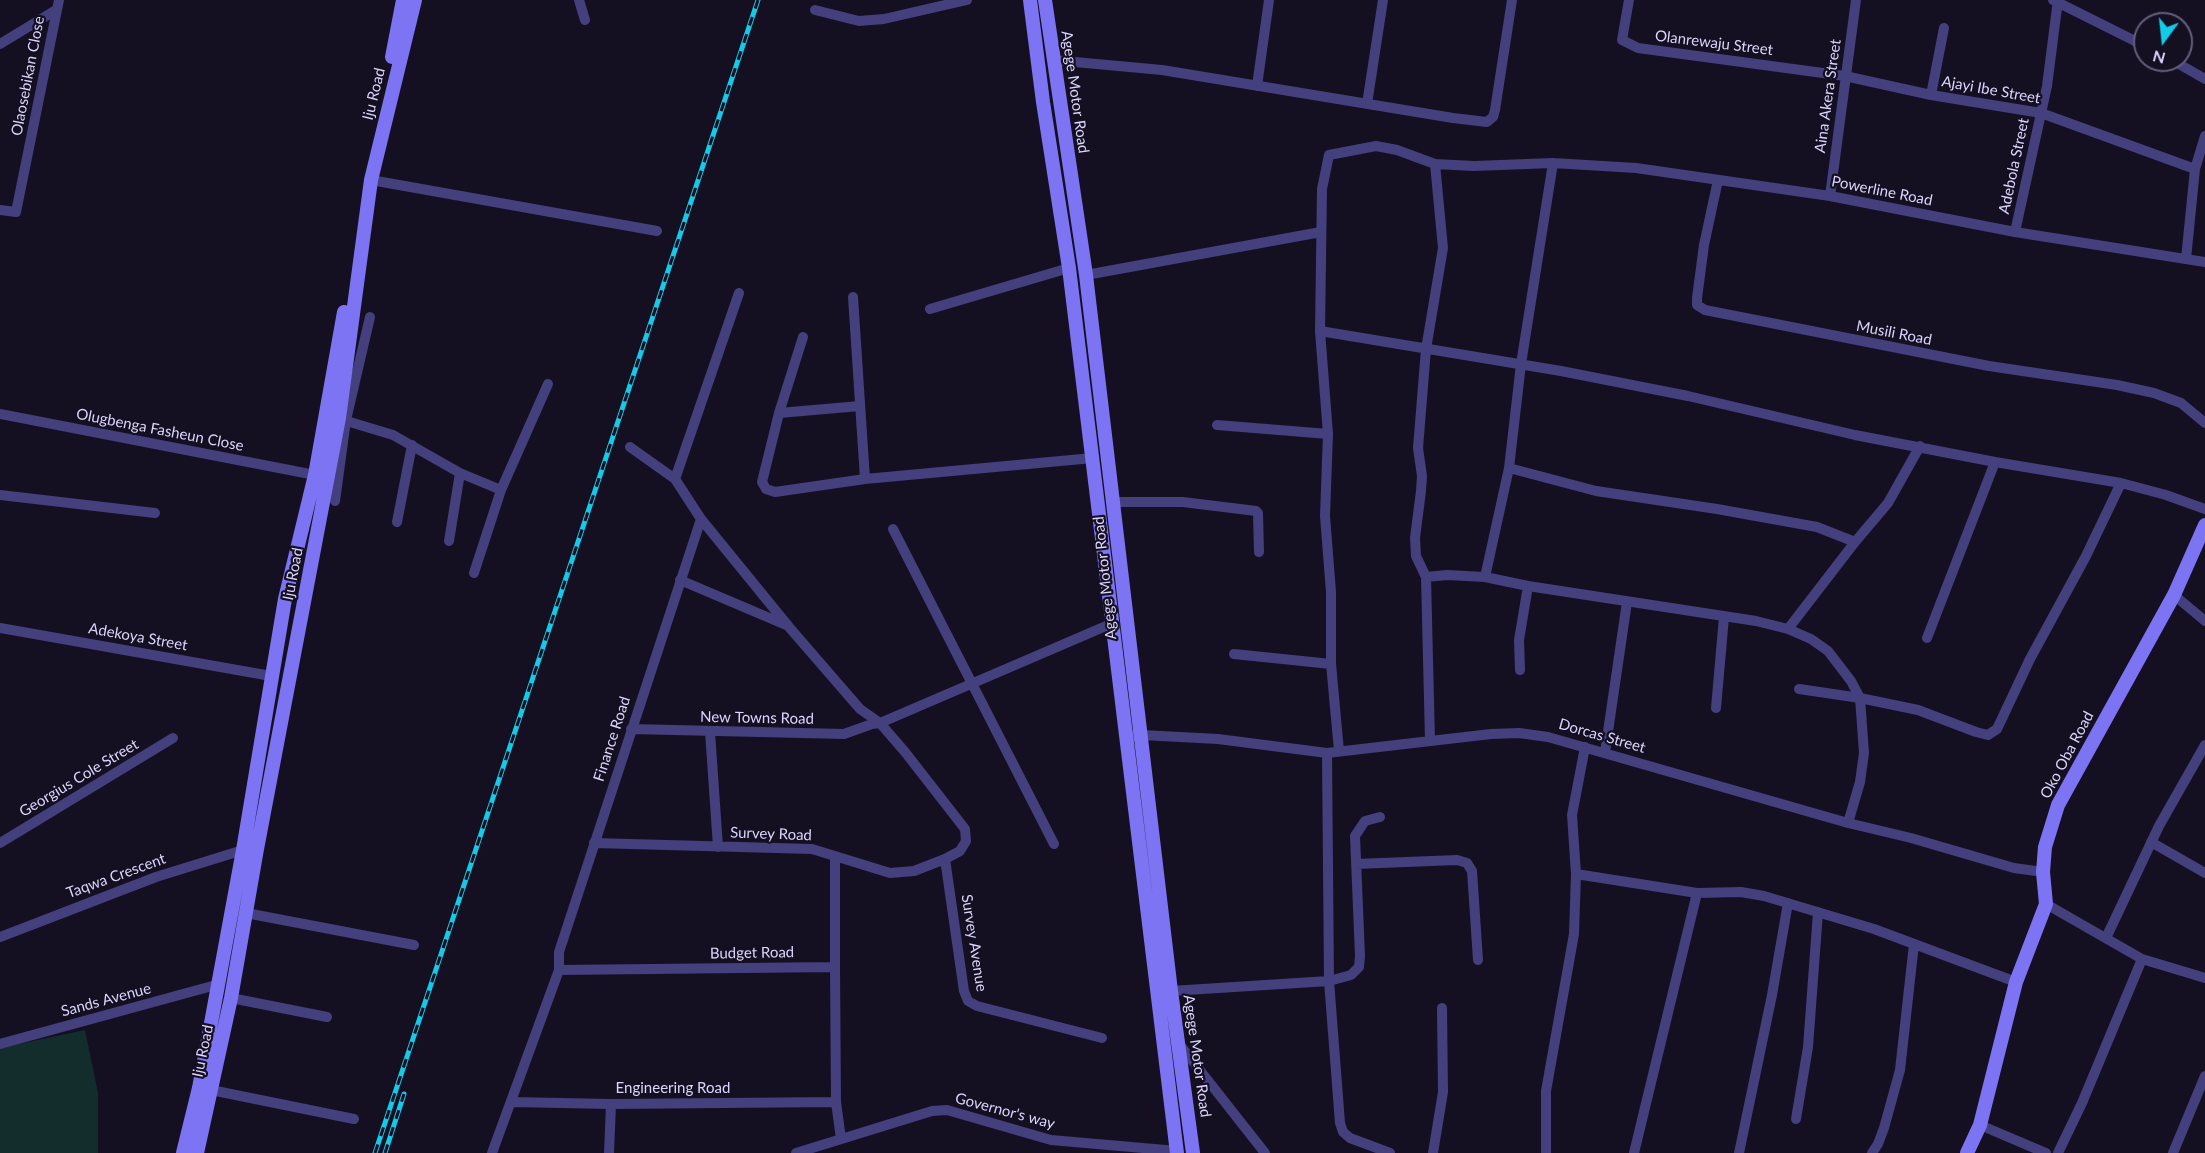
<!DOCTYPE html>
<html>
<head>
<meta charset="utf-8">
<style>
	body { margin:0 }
	#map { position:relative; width:2205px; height:1153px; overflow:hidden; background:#141022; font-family:Lato,sans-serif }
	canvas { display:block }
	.north { position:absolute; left:2133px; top:12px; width:60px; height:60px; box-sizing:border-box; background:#141022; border:2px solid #645f79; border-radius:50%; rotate:195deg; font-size:16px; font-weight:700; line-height:24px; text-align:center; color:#dbd5fb }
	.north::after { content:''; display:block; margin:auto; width:21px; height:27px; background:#13cbe9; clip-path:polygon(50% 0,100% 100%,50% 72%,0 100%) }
</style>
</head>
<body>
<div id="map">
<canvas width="2205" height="1153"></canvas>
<div class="north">N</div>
</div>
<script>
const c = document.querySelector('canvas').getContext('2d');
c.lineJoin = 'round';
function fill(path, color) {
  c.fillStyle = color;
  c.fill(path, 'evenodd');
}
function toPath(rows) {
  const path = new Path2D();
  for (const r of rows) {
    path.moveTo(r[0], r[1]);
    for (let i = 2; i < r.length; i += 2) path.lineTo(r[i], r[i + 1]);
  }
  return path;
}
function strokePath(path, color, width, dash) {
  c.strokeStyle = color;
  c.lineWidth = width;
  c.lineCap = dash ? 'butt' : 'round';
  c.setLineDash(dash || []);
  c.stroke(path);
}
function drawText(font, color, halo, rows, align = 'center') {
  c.font = font + ' Lato,sans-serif';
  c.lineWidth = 4.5;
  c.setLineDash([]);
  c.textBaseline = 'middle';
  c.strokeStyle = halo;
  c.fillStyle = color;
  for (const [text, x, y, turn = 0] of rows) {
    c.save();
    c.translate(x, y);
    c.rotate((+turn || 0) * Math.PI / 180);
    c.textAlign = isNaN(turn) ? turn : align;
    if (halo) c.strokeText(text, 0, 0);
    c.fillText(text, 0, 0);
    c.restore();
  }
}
fill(toPath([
	[85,1030,98,1093,98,1153,0,1153,0,1048]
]), '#132c2c');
strokePath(toPath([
	[579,0,585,20],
	[1629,0,1622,40,1638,48,1845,76,1931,95,2041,113,2195,169],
	[2053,0,2145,46],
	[815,10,859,21,884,19,967,0],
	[0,44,56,10],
	[1053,60,1162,70,1453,118,1487,122,1493,117,1495,110,1512,0],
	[2172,60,2205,79],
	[1257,86,1269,0],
	[1931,95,1944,28],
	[1367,104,1383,0],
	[371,180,657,231],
	[1718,180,1704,245,1697,298,1697,305,1705,310,1989,366,2117,385,2154,393,2181,403,2205,423],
	[1830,196,1856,0],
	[0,210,16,212,59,0],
	[2015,232,2047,86,2058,0],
	[2186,259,2195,169,2205,136],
	[1086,275,1321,232],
	[853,297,865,479],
	[930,309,1069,268],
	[1320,331,1561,371,1688,396,1855,435,1995,462,2121,483,2166,495,2205,509],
	[803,337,779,413,762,482,766,489,775,492,865,479,1093,458],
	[779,413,860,406],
	[0,414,315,475],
	[340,419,393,435,460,473,501,490],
	[1217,425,1328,434],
	[1509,468,1596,491,1717,509,1817,527,1855,542],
	[675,479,739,293],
	[0,495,155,513],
	[335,501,346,420,370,317],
	[1113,502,1183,502,1256,511,1258,513,1259,552],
	[397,522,412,445],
	[893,529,1054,844],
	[449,541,460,473],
	[474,573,501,490,548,384],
	[1426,577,1447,575,1485,577,1528,586,1756,621,1788,629,1811,639,1828,651,1851,681,1860,698,1864,753,1860,782,1848,823],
	[1485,577,1509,468,1521,364,1553,163],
	[680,580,786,625],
	[2174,595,2205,621],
	[0,628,271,676],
	[1788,629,1855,542,1888,503,1920,446],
	[1927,638,1995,462],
	[1234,654,1331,664],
	[1520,670,1519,640,1528,586],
	[1799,689,1860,698,1918,710,1976,732,1988,735,1997,729,2030,659,2086,556,2121,483],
	[1716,708,1724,617],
	[631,729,844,734,872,724,880,723,1113,623],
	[710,732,718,847],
	[1125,737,1142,735,1218,739,1327,753,1491,734,1519,733,1548,737,1848,823,1911,838,2014,868,2043,872],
	[1430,741,1426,577,1416,556,1415,538,1421,491,1422,476,1418,448,1426,349,1443,248,1435,164],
	[1339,751,1331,664,1331,592,1325,516,1328,434,1320,331,1322,189,1329,155,1376,146,1397,150,1435,164,1474,166,1553,163,1636,168,1830,196,2015,232,2205,262],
	[1605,752,1627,602],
	[1327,753,1329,981,1340,1123,1343,1132,1350,1138,1390,1153],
	[2151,842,2205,873],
	[0,843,173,738],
	[594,843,812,849,890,873,914,871,945,859,960,851,966,841,965,829,905,752,880,723,860,709,789,627,701,519,675,479,630,447],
	[945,859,964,991,968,1001,977,1006,1102,1038],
	[1356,864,1457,860,1467,863,1472,871,1478,960],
	[1576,874,1697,893,1741,892,1764,896,1874,929,2016,982],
	[2046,904,2142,959,2205,978],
	[246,913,414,945],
	[0,937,156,877,243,850],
	[2106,938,2159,826,2205,745],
	[835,967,836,1102,841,1139],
	[559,970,835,967,835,856],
	[1171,991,1329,981,1351,975,1359,967,1360,956,1355,836,1365,821,1380,817],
	[231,998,327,1017],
	[0,1044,216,985],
	[1177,1045,1180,1045,1265,1153],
	[211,1090,354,1119],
	[511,1102,611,1104,836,1102],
	[1796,1119,1808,1047,1818,912],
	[1980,1125,2046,1153],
	[492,1153,559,970,559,952,701,519],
	[609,1153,611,1104],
	[796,1153,932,1111,947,1110,1051,1140,1177,1151],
	[1433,1153,1443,1092,1442,1008],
	[1546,1153,1546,1091,1574,934,1576,874,1572,815,1585,747],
	[1634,1153,1697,893],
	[1739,1153,1772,995,1788,903],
	[1872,1153,1878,1144,1884,1128,1900,1070,1914,944],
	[2058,1153,2082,1103,2142,959],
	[2173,1153,2205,1076]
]), '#443f7d', 10);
strokePath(toPath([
	[1030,0,1043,102,1069,268,1177,1153],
	[1045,0,1086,275,1171,991,1193,1153],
	[392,57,403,0],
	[183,1153,199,1088,243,850,285,599,315,475,344,312],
	[197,1153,231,998,257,849,339,418,371,180,415,0],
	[1967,1153,1980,1125,2016,982,2046,904,2043,872,2045,847,2058,805,2174,595,2205,525]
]), '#7c74f3', 14);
const rail = toPath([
	[375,1153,758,0],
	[385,1153,404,1094]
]);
strokePath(rail, '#13cbe9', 5);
strokePath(rail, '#141022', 3, [9]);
drawText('15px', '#dbd5fb', '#141022', [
	["Olanrewaju Street",1714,43,7],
	["Olaosebikan Close",28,76,-79],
	["Ajayi Ibe Street",1991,90,10],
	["Agege Motor Road",1075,92,82],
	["Iju Road",374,94,-76],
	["Aina Akera Street",1828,96,-82],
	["Adebola Street",2014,166,-78],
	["Powerline Road",1882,191,11],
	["Musili Road",1894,333,11],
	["Olugbenga Fasheun Close",160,430,11],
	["Iju Road",293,574,-79],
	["Agege Motor Road",1105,578,-96],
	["Adekoya Street",138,637,10],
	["New Towns Road",757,718,1],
	["Dorcas Street",1602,736,16],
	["Finance Road",612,739,-72],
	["Oko Oba Road",2067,755,-62],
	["Georgius Cole Street",79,778,-31],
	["Survey Road",771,834,2],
	["Taqwa Crescent",116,876,-20],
	["Survey Avenue",974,943,81],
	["Budget Road",752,953,-1],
	["Sands Avenue",106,1000,-15],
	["Iju Road",203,1051,-78],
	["Agege Motor Road",1197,1056,82],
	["Engineering Road",673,1088],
	["Governor's way",1005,1111,15]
]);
</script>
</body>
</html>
